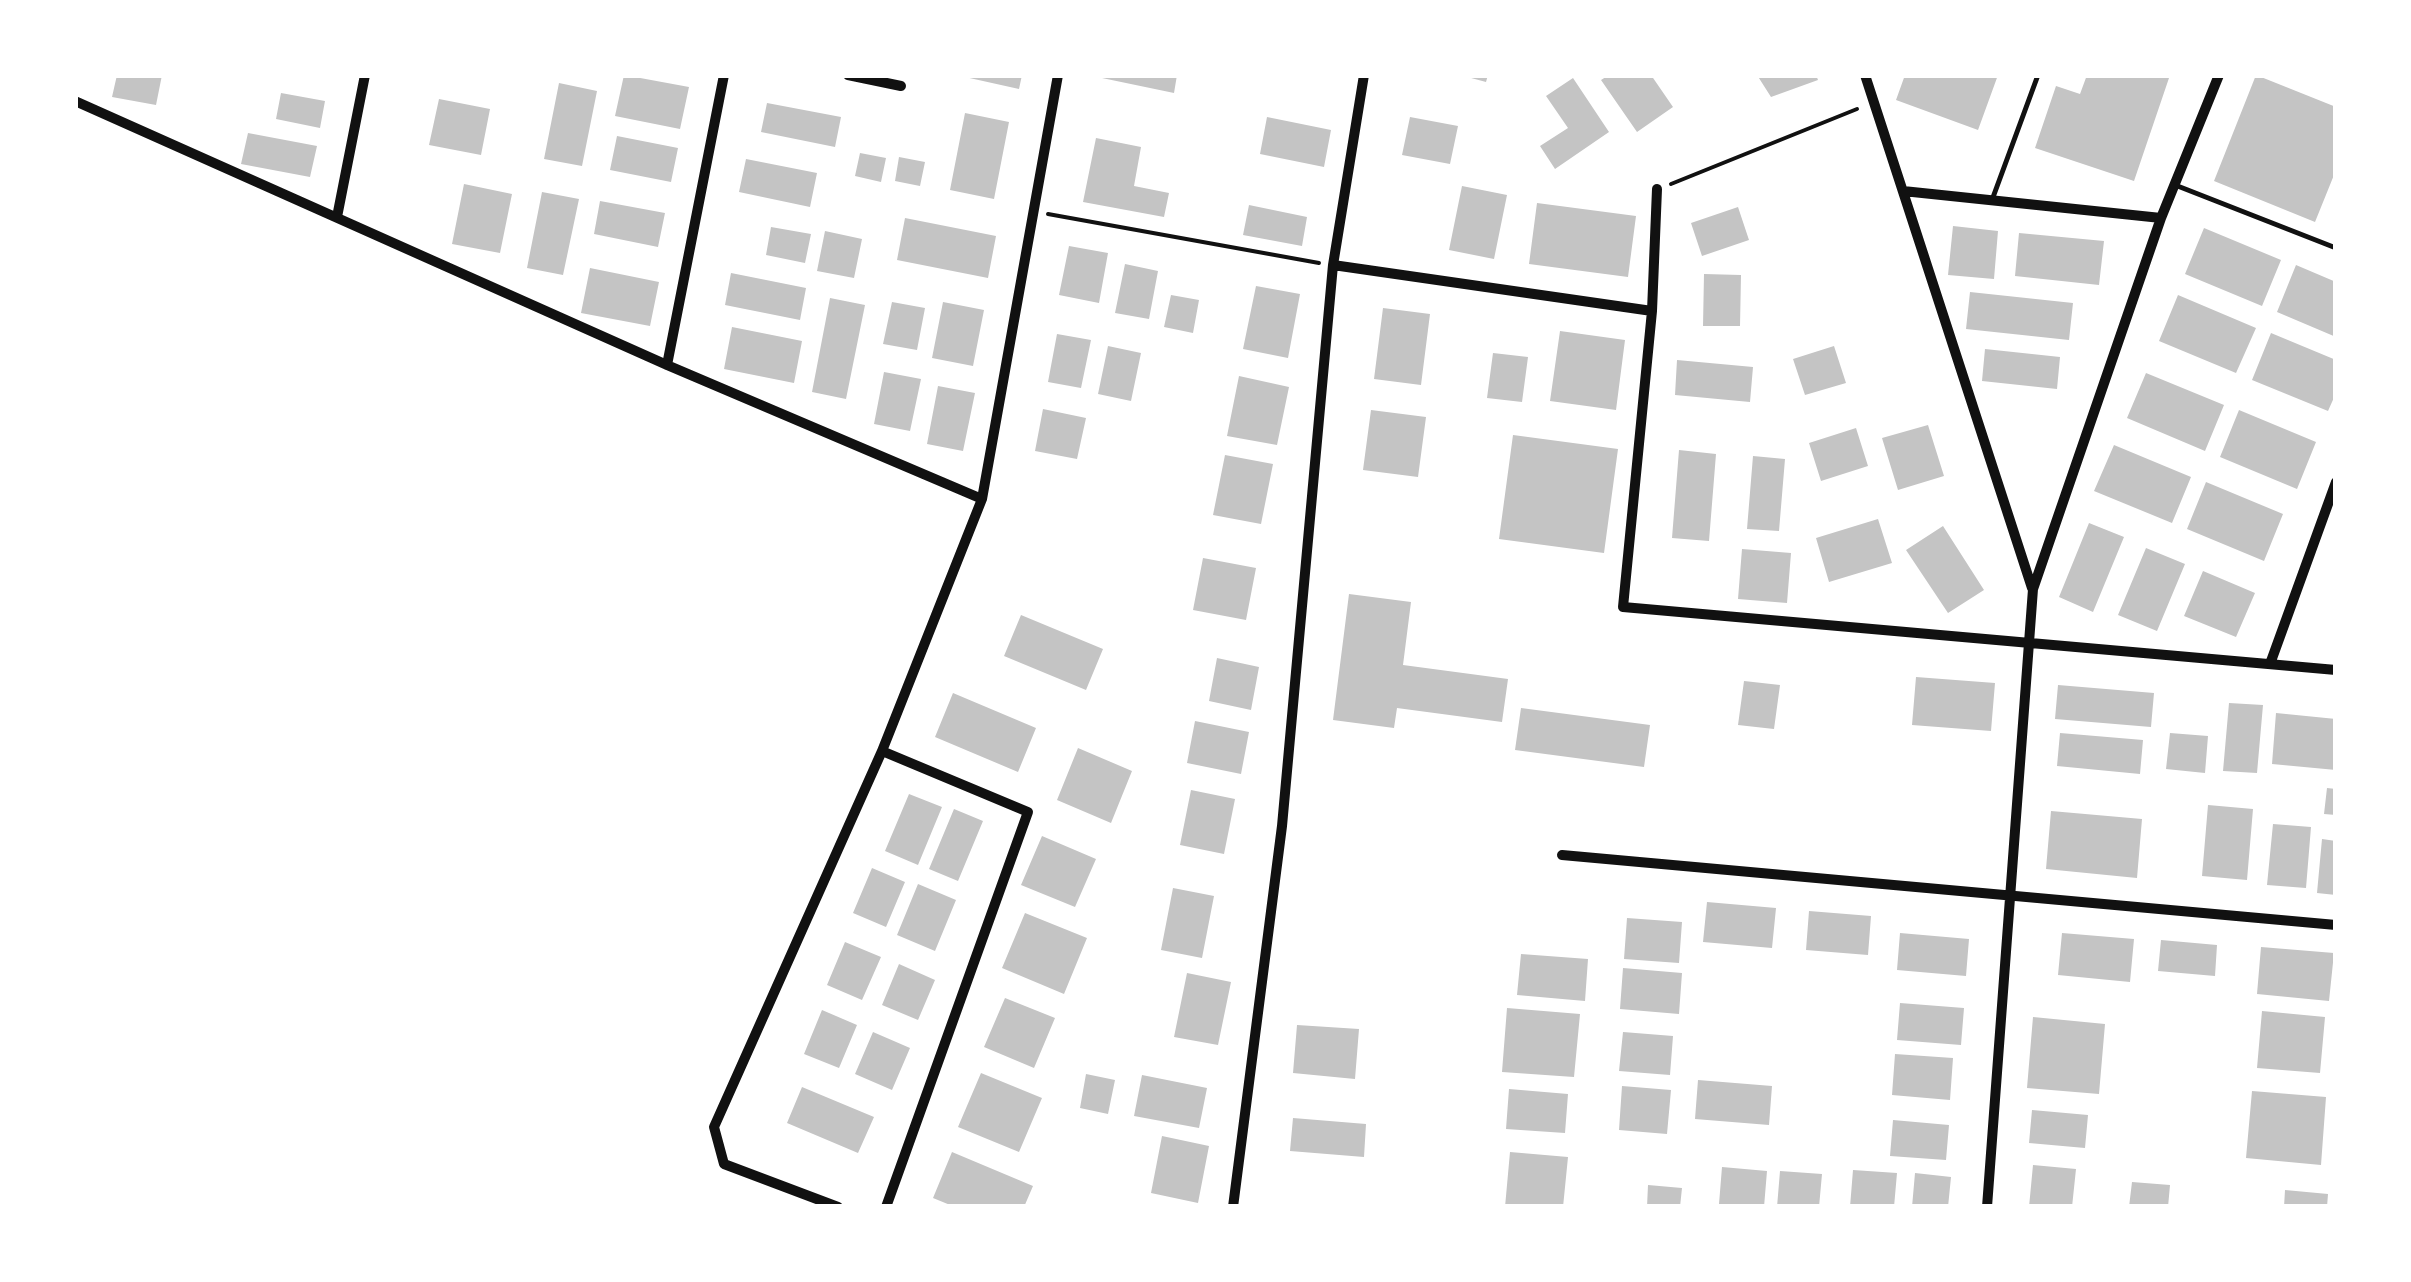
<!DOCTYPE html>
<html>
<head>
<meta charset="utf-8">
<style>
	body { margin:0 }
	#map { position:relative; width:2411px; height:1282px; overflow:hidden; background:#fff; font-family:"Work Sans",sans-serif }
	canvas { display:block }
	.frame { position:absolute; inset:0; border:78px solid #fff; pointer-events:none }
</style>
</head>
<body>
<div id="map">
<canvas width="2411" height="1282"></canvas>
<div class="frame"></div>
</div>
<script>
const c = document.querySelector('canvas').getContext('2d');
c.lineJoin = 'round';
function fill(path, color) {
  c.fillStyle = color;
  c.fill(path, 'evenodd');
}
function toPath(rows) {
  const path = new Path2D();
  for (const r of rows) {
    path.moveTo(r[0], r[1]);
    for (let i = 2; i < r.length; i += 2) path.lineTo(r[i], r[i + 1]);
  }
  return path;
}
function strokePath(path, color, width, dash) {
  c.strokeStyle = color;
  c.lineWidth = width;
  c.lineCap = dash ? 'butt' : 'round';
  c.setLineDash(dash || []);
  c.stroke(path);
}
fill(toPath([
	[117,75,162,75,156,105,112,97],
	[624,75,689,87,680,129,615,116],
	[956,75,1022,75,1019,89],
	[1103,75,1177,75,1174,93,1102,78],
	[1460,75,1488,75,1486,82],
	[1609,75,1651,75,1673,107,1637,132,1601,80],
	[1757,75,1816,75,1818,80,1771,97],
	[1905,75,1998,75,1978,130,1896,100],
	[2087,75,2169,78,2134,181,2035,148,2056,86,2080,94],
	[2256,75,2336,107,2336,170,2315,222,2214,181],
	[1573,78,1609,132,1555,169,1540,146,1568,128,1546,96],
	[559,83,597,91,582,166,544,159],
	[281,93,325,101,320,128,276,119],
	[439,99,490,109,481,155,429,145],
	[767,103,841,117,835,147,761,132],
	[965,113,1009,122,994,199,950,190],
	[1267,117,1331,130,1324,167,1260,154],
	[1410,117,1458,126,1450,164,1402,155],
	[248,133,317,146,310,177,241,164],
	[617,136,678,148,671,182,610,170],
	[1096,138,1141,147,1134,186,1169,193,1164,217,1083,202],
	[860,153,886,158,881,182,855,176],
	[899,157,925,162,920,186,895,181],
	[746,159,817,173,810,207,739,192],
	[464,184,512,194,500,253,452,244],
	[1462,186,1507,195,1494,259,1449,250],
	[542,192,579,199,563,275,527,268],
	[600,201,665,213,658,247,594,234],
	[1537,203,1636,216,1628,277,1529,264],
	[1249,205,1307,217,1302,246,1243,235],
	[1738,207,1749,240,1702,256,1691,223],
	[905,218,996,236,988,278,897,260],
	[1953,226,1998,231,1994,279,1948,275],
	[771,227,811,234,805,263,766,255],
	[2204,228,2281,260,2262,306,2185,274],
	[825,231,862,239,854,278,817,271],
	[2019,233,2104,241,2099,285,2015,276],
	[1069,246,1108,253,1099,303,1059,295],
	[1125,264,1158,271,1149,319,1115,313],
	[2296,265,2336,282,2336,337,2277,312],
	[590,268,659,282,650,326,581,313],
	[731,273,806,288,800,320,725,305],
	[1704,274,1741,275,1740,326,1703,326],
	[1256,286,1300,294,1288,358,1243,349],
	[1970,292,2073,303,2069,340,1966,329],
	[1171,295,1199,300,1193,333,1164,327],
	[2178,295,2256,328,2236,373,2159,341],
	[830,298,865,305,846,399,812,392],
	[892,302,925,308,917,350,883,344],
	[943,302,984,310,973,366,932,358],
	[1383,308,1430,314,1421,385,1374,379],
	[732,327,802,341,794,383,724,369],
	[1560,331,1625,340,1616,410,1550,401],
	[2271,333,2336,360,2336,393,2328,411,2252,380],
	[1057,334,1091,340,1081,388,1048,382],
	[1108,346,1141,353,1131,401,1098,394],
	[1834,346,1846,383,1805,395,1793,359],
	[1985,349,2060,357,2057,389,1982,381],
	[1493,353,1528,357,1522,402,1487,398],
	[1677,360,1753,367,1750,402,1675,395],
	[884,372,921,379,910,431,874,424],
	[2146,373,2224,405,2205,451,2127,418],
	[1239,376,1289,387,1277,445,1227,436],
	[938,386,975,393,963,451,927,444],
	[1043,409,1086,418,1077,459,1035,451],
	[1371,410,1426,417,1418,477,1363,470],
	[2239,410,2316,442,2297,489,2220,457],
	[1928,425,1944,476,1898,490,1882,438],
	[1856,428,1868,466,1821,481,1809,443],
	[1513,435,1618,449,1604,553,1499,539],
	[2114,445,2191,477,2172,523,2094,491],
	[1679,450,1716,454,1709,541,1672,538],
	[1225,455,1273,464,1261,524,1213,515],
	[1753,456,1785,459,1779,531,1747,529],
	[2206,482,2283,514,2264,561,2187,529],
	[1878,519,1892,563,1829,582,1816,538],
	[2089,523,2124,537,2093,612,2059,597],
	[1943,526,1984,590,1948,613,1906,550],
	[2146,548,2185,564,2157,631,2118,615],
	[1742,549,1791,553,1787,603,1738,599],
	[1203,558,1256,568,1246,620,1193,610],
	[2203,571,2255,593,2236,637,2184,616],
	[1349,594,1411,602,1403,665,1508,679,1502,722,1397,708,1394,728,1333,720],
	[1021,615,1103,649,1086,690,1004,656],
	[1217,658,1259,667,1251,710,1209,701],
	[1916,677,1995,683,1991,731,1912,725],
	[1744,681,1780,685,1774,729,1738,725],
	[2058,685,2154,693,2151,727,2055,719],
	[953,693,1036,728,1018,772,935,737],
	[2229,703,2263,705,2257,773,2223,771],
	[1521,708,1650,725,1644,767,1515,750],
	[2276,713,2336,719,2336,770,2272,764],
	[1195,721,1249,732,1241,774,1187,763],
	[2060,733,2143,740,2140,774,2057,766],
	[2170,733,2208,736,2205,773,2166,769],
	[1078,748,1132,771,1111,823,1057,800],
	[2327,788,2336,789,2336,815,2324,814],
	[1191,790,1235,799,1224,854,1180,845],
	[909,794,942,807,918,865,885,851],
	[2208,805,2253,809,2247,880,2202,876],
	[954,809,983,821,958,881,929,869],
	[2051,811,2142,819,2137,878,2046,869],
	[2273,824,2311,827,2306,888,2267,885],
	[1042,836,1096,859,1075,907,1021,885],
	[2322,839,2336,841,2336,895,2317,893],
	[872,868,905,882,886,927,853,913],
	[918,884,956,900,935,951,897,935],
	[1173,888,1214,896,1202,958,1161,950],
	[1707,902,1776,908,1772,948,1703,942],
	[1809,911,1871,916,1868,955,1806,950],
	[1025,913,1087,938,1064,994,1002,968],
	[1627,918,1682,922,1679,963,1624,959],
	[1900,933,1969,939,1966,976,1897,970],
	[2062,933,2134,939,2130,982,2058,975],
	[2161,940,2217,945,2215,976,2158,971],
	[845,942,881,957,862,1000,827,985],
	[2261,947,2334,953,2329,1001,2257,994],
	[1521,954,1588,959,1585,1001,1517,995],
	[899,964,935,980,918,1020,882,1005],
	[1623,968,1682,973,1679,1014,1620,1009],
	[1187,973,1231,982,1218,1045,1174,1037],
	[1005,998,1055,1018,1034,1068,984,1047],
	[1900,1003,1964,1008,1961,1045,1897,1040],
	[1507,1008,1580,1014,1574,1077,1502,1072],
	[822,1010,857,1025,839,1068,804,1054],
	[2262,1011,2325,1017,2320,1073,2257,1068],
	[2033,1017,2105,1024,2099,1094,2027,1088],
	[1297,1025,1359,1029,1355,1079,1293,1073],
	[873,1032,910,1048,892,1090,855,1074],
	[1623,1032,1673,1036,1670,1075,1619,1071],
	[1895,1054,1953,1058,1950,1100,1892,1095],
	[981,1073,1042,1098,1019,1152,958,1127],
	[1086,1074,1115,1080,1108,1114,1080,1108],
	[1142,1075,1207,1088,1199,1128,1134,1116],
	[1698,1080,1772,1086,1769,1125,1695,1119],
	[1622,1086,1671,1090,1667,1134,1619,1130],
	[802,1087,874,1117,858,1153,787,1123],
	[1509,1089,1568,1094,1565,1133,1506,1129],
	[2252,1091,2326,1097,2321,1165,2246,1158],
	[2032,1110,2088,1115,2085,1148,2029,1143],
	[1293,1118,1366,1124,1364,1157,1290,1151],
	[1893,1120,1949,1125,1946,1160,1890,1156],
	[1162,1136,1209,1146,1198,1203,1151,1193],
	[952,1152,1033,1186,1024,1207,955,1207,933,1198],
	[1510,1152,1568,1157,1563,1207,1505,1207],
	[2033,1165,2076,1169,2072,1207,2029,1207],
	[1722,1167,1767,1171,1764,1207,1719,1204],
	[1853,1170,1897,1173,1894,1207,1850,1207],
	[1780,1171,1822,1174,1819,1207,1777,1207],
	[1915,1173,1951,1177,1948,1207,1912,1207],
	[2132,1182,2170,1185,2168,1207,2129,1207],
	[1648,1185,1682,1188,1680,1207,1647,1207],
	[2285,1190,2328,1194,2327,1207,2284,1207]
]), '#c4c4c4');
strokePath(toPath([
	[1671,184,1857,109],
	[1048,214,1319,263]
]), '#111', 4);
strokePath(toPath([
	[2175,185,2336,248],
	[1992,200,2038,75]
]), '#111', 5);
strokePath(toPath([
	[848,75,901,86],
	[1865,75,2032,588],
	[75,101,667,365,982,499],
	[1657,189,1652,311,1623,607,2336,670],
	[1903,191,2161,218],
	[337,217,365,75],
	[1333,265,1652,311],
	[667,365,724,75],
	[2270,664,2336,482],
	[882,751,1028,812,886,1207],
	[1562,855,2336,925],
	[838,1207,724,1164,714,1127,882,751,982,499,1058,75],
	[1233,1207,1282,826,1333,265,1364,75],
	[1987,1207,2033,589,2161,218,2219,75]
]), '#111', 10);
</script>
</body>
</html>
